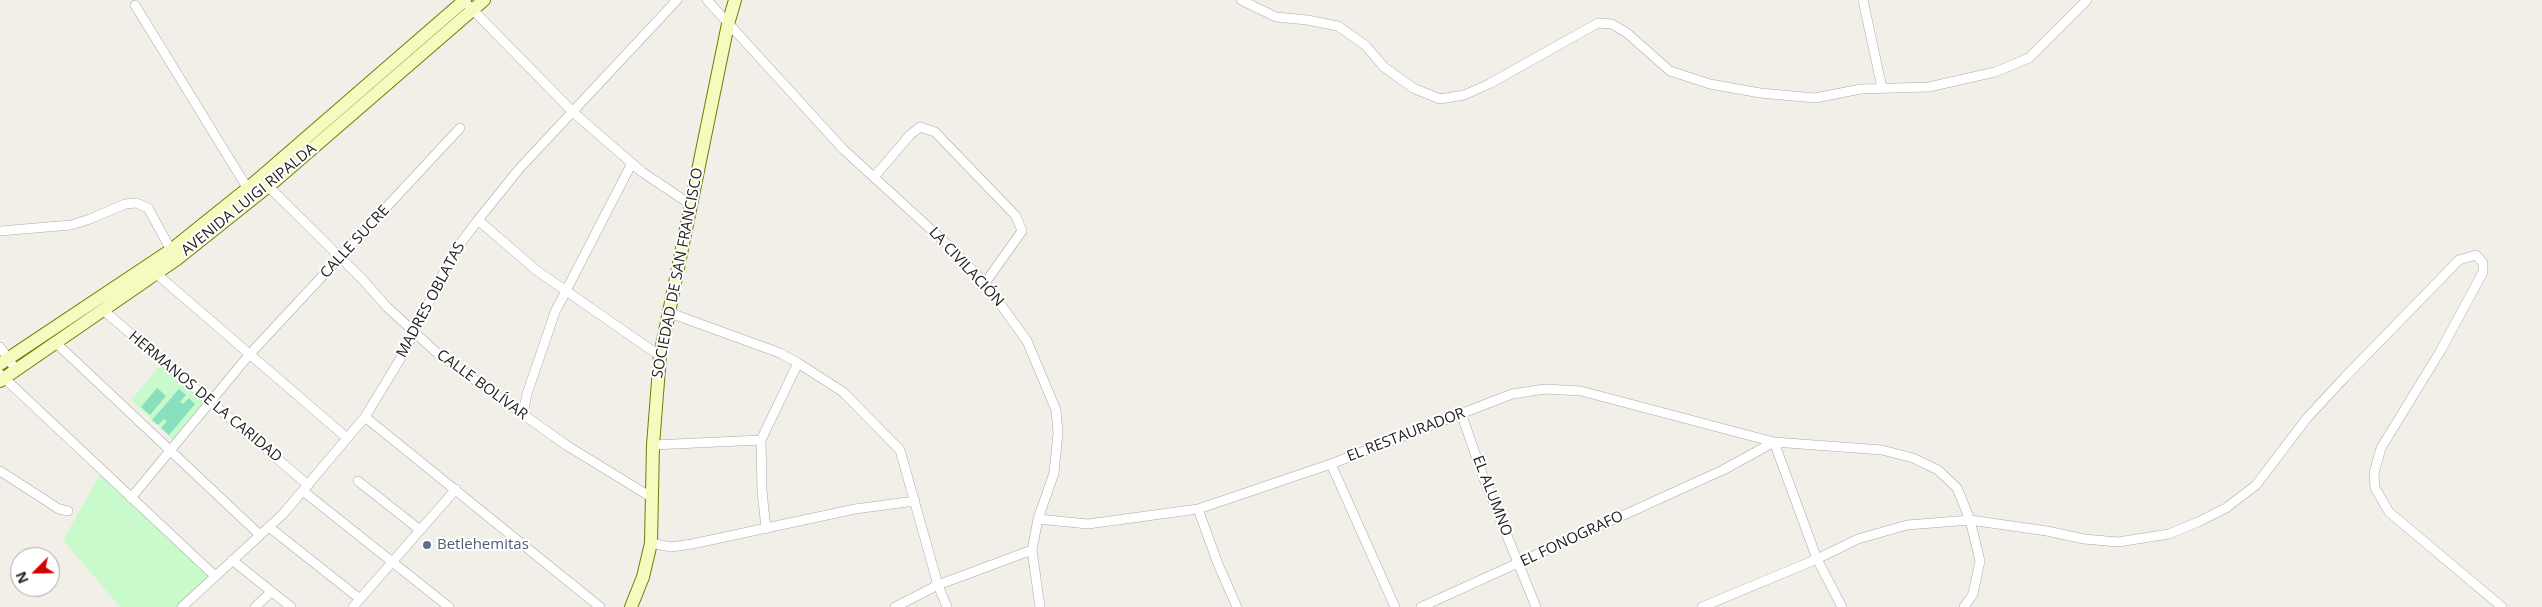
<!DOCTYPE html>
<html>
<head>
<meta charset="utf-8">
<style>
	body { margin:0 }
	#map { position:relative; width:2542px; height:607px; overflow:hidden; background:#f2efe9; font-family:"Open Sans",sans-serif }
	canvas { display:block }
	.north { position:absolute; left:10px; top:547px; width:50px; height:50px; box-sizing:border-box; background:#fff; border:1px solid #a7a7a7; border-radius:50%; rotate:247deg; font-size:14px; font-weight:700; line-height:20px; text-align:center; color:#222 }
	.north::after { content:''; display:block; margin:auto; width:18px; height:22px; background:#d40000; clip-path:polygon(50% 0,100% 100%,50% 72%,0 100%) }
</style>
</head>
<body>
<div id="map">
<canvas width="2542" height="607"></canvas>
<div class="north">N</div>
</div>
<script>
const c = document.querySelector('canvas').getContext('2d');
c.lineJoin = 'round';
function fill(path, color) {
  c.fillStyle = color;
  c.fill(path, 'evenodd');
}
function toPath(rows) {
  const path = new Path2D();
  for (const r of rows) {
    path.moveTo(r[0], r[1]);
    for (let i = 2; i < r.length; i += 2) path.lineTo(r[i], r[i + 1]);
  }
  return path;
}
function strokePath(path, color, width, dash) {
  c.strokeStyle = color;
  c.lineWidth = width;
  c.lineCap = dash ? 'butt' : 'round';
  c.setLineDash(dash || []);
  c.stroke(path);
}
function drawText(font, color, halo, rows, align = 'center') {
  c.font = font + ' "Open Sans",sans-serif';
  c.lineWidth = 4;
  c.setLineDash([]);
  c.textBaseline = 'middle';
  c.strokeStyle = halo;
  c.fillStyle = color;
  for (const [text, x, y, turn = 0] of rows) {
    c.save();
    c.translate(x, y);
    c.rotate((+turn || 0) * Math.PI / 180);
    c.textAlign = isNaN(turn) ? turn : align;
    if (halo) c.strokeText(text, 0, 0);
    c.fillText(text, 0, 0);
    c.restore();
  }
}
fill(toPath([
	[162,363,209,403,176,443,131,400],
	[100,474,215,576,182,607,120,607,63,540]
]), '#c8facc');
fill(toPath([
	[157,388,166,396,150,415,141,407],
	[179,389,186,395,180,402,183,404,189,398,195,404,169,435,161,428,167,421,164,419,158,425,152,420]
]), '#88e0be');
const street = toPath([
	[707,0,843,149,948,245,985,283,1027,341,1056,410,1058,433,1054,473,1038,519,1032,550,1040,607],
	[1241,0,1276,17,1307,20,1338,26,1365,45,1384,67,1413,88,1440,99,1464,95,1489,84,1598,23,1612,24,1627,33,1670,71,1710,84,1760,93,1815,98,1861,89,1929,87,1995,72,2029,58,2087,0],
	[1863,0,1882,88],
	[135,5,251,194],
	[469,6,574,113,642,172,690,204],
	[874,177,910,135,920,127,935,132,1016,216,1022,231,985,283],
	[268,186,363,280,387,307,437,353,566,445,651,497],
	[478,220,536,270,660,356],
	[0,231,71,225,90,219,125,204,136,203,148,208,171,250],
	[152,270,347,438],
	[103,310,308,485],
	[670,313,780,353,798,363,843,392,900,450,938,585,947,607],
	[55,342,260,535],
	[0,347,16,370],
	[0,374,215,576],
	[1461,413,1484,479,1536,607],
	[523,414,527,394,555,312,632,163],
	[365,417,600,607],
	[653,445,761,440],
	[1331,464,1395,607],
	[0,471,59,509,68,511],
	[358,481,420,530],
	[303,491,449,607],
	[131,498,249,355,460,128],
	[1198,509,1218,564,1237,607],
	[1038,519,1088,524,1198,509,1331,464,1512,394,1545,389,1581,391,1774,442,1817,559,1842,607],
	[269,527,360,599],
	[766,529,762,491,761,440,798,363],
	[651,543,671,547,692,544,855,509,915,501],
	[232,560,291,607],
	[182,607,283,514,365,417,402,356,454,252,478,220,519,169,677,0],
	[255,607,271,592],
	[353,607,456,489],
	[895,607,938,585,1032,550],
	[1421,607,1723,470,1774,442,1882,450,1913,458,1938,470,1957,488,1970,520,1980,561,1973,594,1964,607],
	[1702,607,1817,559,1858,539,1907,525,1970,520,2047,531,2084,539,2118,542,2169,534,2198,522,2226,508,2256,485,2307,418,2345,377,2459,260,2476,255,2483,263,2483,272,2441,350,2381,448,2374,473,2375,488,2389,512,2502,607]
]);
const secondary = toPath([
	[0,364,171,250,247,189,465,0],
	[0,381,177,259,276,180,484,0],
	[631,607,643,577,651,543,653,445,660,356,728,24,735,0]
]);
strokePath(street, '#a9a9a9', 10);
strokePath(secondary, '#707d05', 14);
strokePath(street, '#fff', 9);
strokePath(secondary, '#f7fabf', 12);
for (const [x, y, r, color] of [
	[427,545,5,"#5c6f8a"]
]) {
  const dot = new Path2D();
  dot.arc(x, y, r, 0, 2 * Math.PI);
  c.fillStyle = color;
  c.fill(dot);
  strokePath(dot, '#fff', 2);
}
drawText('15px', '#222', '#fff', [
	["AVENIDA LUIGI RIPALDA",249,200,-39],
	["CALLE SUCRE",355,242,-47],
	["LA CIVILACIÓN",966,267,47],
	["SOCIEDAD DE SAN FRANCISCO",678,273,-79],
	["MADRES OBLATAS",431,300,-62],
	["CALLE BOLÍVAR",482,385,36],
	["HERMANOS DE LA CARIDAD",205,397,40],
	["EL RESTAURADOR",1406,435,-21],
	["EL ALUMNO",1492,496,69],
	["EL FONOGRAFO",1572,539,-25]
]);
drawText('15px', '#4e5e75', '#fff', [
	["Betlehemitas",437,545]
], 'left');
</script>
</body>
</html>
